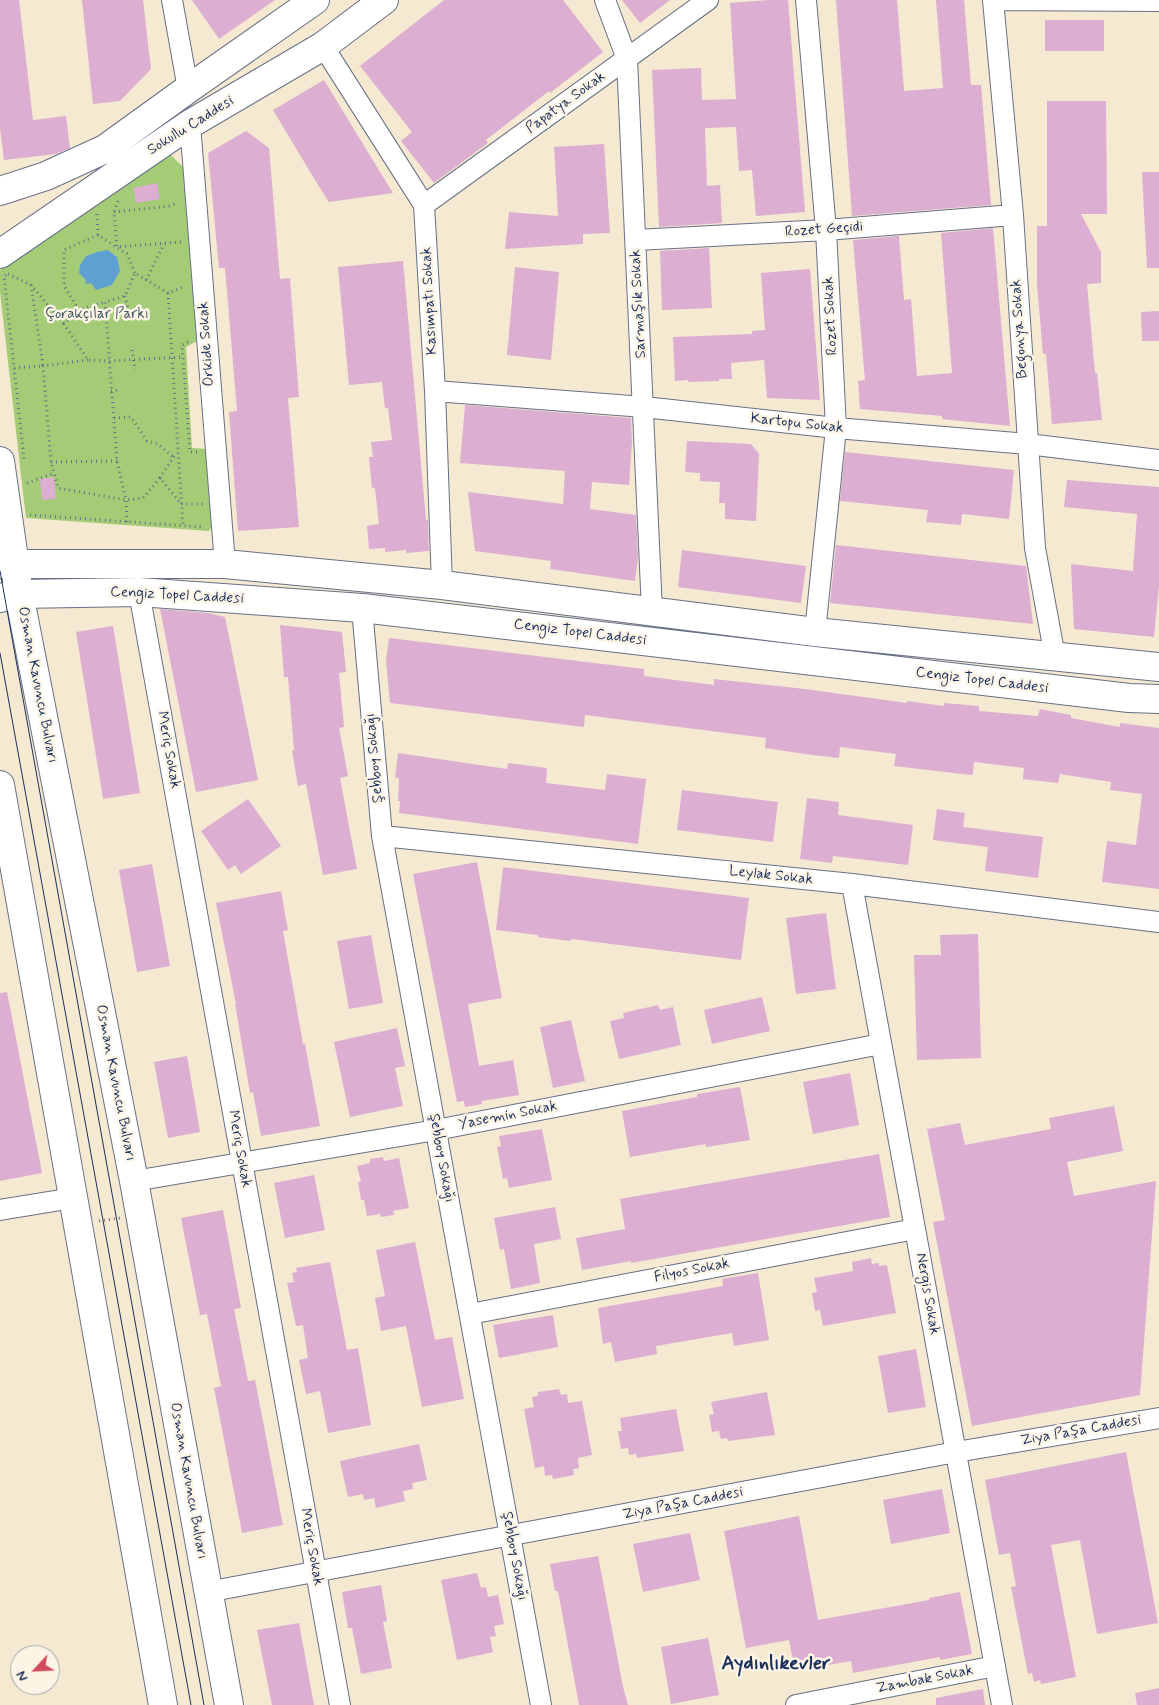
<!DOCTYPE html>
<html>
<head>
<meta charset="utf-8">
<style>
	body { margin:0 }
	#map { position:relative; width:1159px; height:1705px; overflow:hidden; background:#f5e9d1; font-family:Mynerve,sans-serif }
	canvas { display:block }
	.north { position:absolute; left:10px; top:1645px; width:50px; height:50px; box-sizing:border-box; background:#fcf5e5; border:1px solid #a2a6af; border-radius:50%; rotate:245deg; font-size:14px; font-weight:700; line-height:20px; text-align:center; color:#1b2f5e }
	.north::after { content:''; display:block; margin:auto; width:18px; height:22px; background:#d1495b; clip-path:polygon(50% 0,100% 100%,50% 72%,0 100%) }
</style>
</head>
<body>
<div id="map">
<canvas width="1159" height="1705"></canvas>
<div class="north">N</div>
</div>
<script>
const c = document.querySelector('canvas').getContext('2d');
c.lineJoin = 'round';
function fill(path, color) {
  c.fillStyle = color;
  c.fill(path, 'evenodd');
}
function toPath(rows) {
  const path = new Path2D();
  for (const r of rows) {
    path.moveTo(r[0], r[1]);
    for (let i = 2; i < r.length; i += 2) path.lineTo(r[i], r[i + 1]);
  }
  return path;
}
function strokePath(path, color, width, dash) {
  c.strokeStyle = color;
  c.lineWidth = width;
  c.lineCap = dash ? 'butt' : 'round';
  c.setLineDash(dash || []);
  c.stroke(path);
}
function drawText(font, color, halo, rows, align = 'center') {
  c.font = font + ' Mynerve,sans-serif';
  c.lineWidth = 5;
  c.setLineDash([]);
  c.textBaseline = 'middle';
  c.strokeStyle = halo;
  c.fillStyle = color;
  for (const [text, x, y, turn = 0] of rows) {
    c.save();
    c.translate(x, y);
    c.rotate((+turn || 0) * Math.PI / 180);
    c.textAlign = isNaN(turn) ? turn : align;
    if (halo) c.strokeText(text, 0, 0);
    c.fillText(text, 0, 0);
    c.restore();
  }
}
fill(toPath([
	[151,155,171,155,185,169,199,340,186,347,192,448,209,449,215,522,209,531,26,518,0,292,0,270]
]), '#a4cb76');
fill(toPath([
	[108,250,117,257,120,271,112,285,96,290,91,283,86,284,85,279,79,273,80,265,86,256,97,252]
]), '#60a1d3');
fill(toPath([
	[0,0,19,0,33,120,66,116,70,148,56,154,4,160,0,128],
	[82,0,143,0,151,69,120,101,93,104],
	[192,0,275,0,219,39],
	[444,0,563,0,603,52,550,93,549,91,486,140,488,143,434,183,401,141,412,132,360,66],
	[622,0,670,0,640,23],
	[769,0,788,0,805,212,756,216,752,170,739,171,736,127,705,128,707,186,720,185,722,223,659,227,652,70,701,68,702,100,736,99,730,3],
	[836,0,897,0,904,91,943,88,936,0,964,0,971,85,981,85,991,205,852,216],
	[1045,20,1104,20,1104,51,1045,51],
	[324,80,366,149,393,193,329,202,315,180,273,110],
	[1047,101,1106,101,1107,214,1081,214,1101,252,1101,283,1087,284,1095,373,1097,373,1102,420,1052,424,1046,354,1043,354,1037,285,1037,226,1047,226],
	[246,131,269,148,280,279,290,278,299,397,288,398,299,527,238,531,229,412,237,411,225,268,219,268,208,153],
	[604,144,610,233,583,234,583,244,505,249,509,212,558,216,554,147],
	[1142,172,1159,172,1159,268,1147,268],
	[157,183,160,199,136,203,133,188],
	[993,228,1010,426,942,419,942,416,860,409,858,381,865,380,853,240,899,236,904,300,911,299,917,376,952,373,941,233],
	[709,248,712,308,662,310,660,251],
	[403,261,426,520,428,520,429,551,406,553,406,550,385,552,385,548,369,549,367,526,379,524,375,488,372,488,369,457,373,457,371,442,392,440,388,408,385,408,382,382,349,385,338,267],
	[515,267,559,272,551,360,507,355],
	[810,269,820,400,767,398,764,360,731,363,732,379,719,379,719,381,688,382,688,380,675,381,673,337,752,334,752,331,765,330,761,273],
	[1159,311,1159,341,1142,341,1141,312],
	[465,405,631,418,632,442,629,485,592,482,590,509,636,515,638,558,635,581,550,569,551,561,475,551,468,492,563,504,565,471,460,463],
	[687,441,751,444,759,454,756,521,725,519,725,503,719,503,720,482,700,481,700,473,685,472],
	[845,452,1014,470,1009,519,962,514,961,525,926,522,928,510,840,501],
	[54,477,56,499,42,500,40,479],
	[1067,480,1159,487,1159,585,1154,637,1074,629,1071,564,1133,571,1137,514,1064,507],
	[836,545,1026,566,1033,624,830,603],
	[682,550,806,566,801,603,678,587],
	[160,609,208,613,225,617,258,780,196,792],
	[280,625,342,632,346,672,339,673,344,727,339,728,348,776,340,778,357,869,323,875,306,784,298,786,292,751,294,750,288,677,284,677],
	[113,626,140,793,103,799,76,632],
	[389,638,644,669,644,676,714,685,714,679,805,689,907,703,907,701,944,706,944,703,979,706,979,711,1038,716,1040,709,1071,715,1071,718,1120,727,1120,723,1159,728,1159,889,1102,882,1107,841,1136,845,1142,794,1110,790,1111,782,1060,774,1058,783,1023,779,1024,768,974,762,973,774,971,775,894,766,896,754,840,747,839,758,805,754,765,748,766,738,585,715,584,727,390,703,386,661],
	[398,753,507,769,508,763,547,768,546,783,605,790,607,774,646,779,638,844,399,813,400,801,398,801,399,778,395,778],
	[682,790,778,802,773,842,677,830],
	[807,798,839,802,838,815,913,825,908,865,833,856,832,863,800,859],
	[248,799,281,846,241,874,235,865,228,870,201,831],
	[937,809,965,813,963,827,1043,837,1038,878,985,871,988,847,933,840],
	[477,862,502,998,468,1004,479,1066,513,1060,519,1095,482,1101,482,1104,465,1107,464,1101,457,1102,413,874],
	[152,864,170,966,137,972,119,870],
	[503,867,749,898,741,960,571,939,570,941,538,937,538,935,496,930],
	[281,891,288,930,283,931,303,1044,305,1044,320,1126,261,1136,253,1092,250,1093,235,1004,236,1004,216,903],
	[826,913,836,989,796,994,786,918],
	[978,934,981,1058,917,1060,914,955,941,955,940,935],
	[371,935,383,1003,349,1009,337,941],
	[7,992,42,1173,0,1181,0,993],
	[762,997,770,1031,712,1044,704,1010],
	[658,1005,660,1010,673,1007,681,1045,619,1059,610,1021,624,1018,623,1013],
	[571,1020,585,1081,553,1088,540,1027],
	[397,1028,405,1066,395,1068,403,1106,350,1117,334,1042],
	[187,1056,200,1132,168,1138,154,1062],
	[850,1073,859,1125,813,1134,803,1082],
	[740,1087,750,1140,706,1147,706,1144,630,1157,622,1111,697,1097,697,1094],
	[1114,1106,1123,1151,1067,1162,1074,1196,1156,1181,1140,1395,972,1426,933,1222,945,1220,927,1129,960,1123,965,1145,1051,1129,1049,1118],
	[542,1129,552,1180,509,1188,507,1178,503,1179,497,1147,501,1146,499,1136],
	[879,1154,890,1217,631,1263,631,1261,582,1270,576,1238,625,1229,620,1199],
	[383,1157,384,1161,399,1158,409,1208,393,1211,394,1215,381,1217,380,1214,367,1216,364,1200,361,1200,358,1182,361,1182,357,1166,370,1163,370,1159],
	[314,1175,325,1230,285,1238,274,1183],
	[555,1207,561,1239,534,1244,540,1283,511,1289,504,1249,500,1250,494,1218],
	[223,1210,241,1308,234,1309,248,1381,255,1380,283,1525,242,1533,214,1388,221,1386,207,1314,200,1315,181,1218],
	[415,1242,435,1340,452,1337,464,1399,422,1407,406,1326,381,1331,375,1298,385,1296,376,1250],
	[871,1258,872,1264,879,1263,879,1266,887,1265,896,1313,823,1326,820,1310,815,1311,812,1293,817,1292,814,1278,853,1271,852,1262],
	[330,1262,347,1350,358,1348,371,1425,328,1433,320,1391,306,1394,299,1360,308,1358,303,1325,296,1326,287,1283,294,1282,292,1273,297,1272,296,1268],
	[758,1273,769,1340,734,1346,732,1333,656,1346,657,1354,615,1362,611,1342,603,1344,598,1308,723,1286,722,1279],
	[553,1315,558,1347,499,1358,493,1325],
	[916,1349,926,1407,888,1413,878,1356],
	[559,1389,561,1395,567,1394,568,1403,582,1401,592,1455,578,1458,579,1468,573,1469,574,1475,553,1479,552,1475,545,1476,544,1466,535,1468,524,1409,534,1407,532,1397,538,1396,538,1392],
	[767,1392,775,1435,728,1441,727,1438,721,1439,719,1431,712,1432,709,1415,714,1414,711,1402],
	[676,1409,684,1451,637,1458,636,1454,629,1455,628,1448,621,1449,618,1431,622,1431,620,1418],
	[419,1444,427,1480,412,1483,413,1489,403,1491,405,1501,376,1508,374,1498,364,1500,363,1494,348,1497,340,1461],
	[1126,1452,1158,1623,1097,1634,1080,1540,1051,1545,1076,1677,1041,1684,1040,1680,1034,1682,1032,1673,1028,1674,1011,1587,1016,1586,1010,1553,999,1555,985,1480],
	[942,1489,950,1533,891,1544,883,1500],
	[799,1516,818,1620,929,1600,929,1598,960,1592,972,1654,940,1660,940,1657,853,1673,851,1661,795,1671,789,1640,746,1648,724,1531],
	[690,1533,700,1580,643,1592,633,1544],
	[598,1556,623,1687,628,1705,579,1705,558,1591,555,1591,550,1564],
	[477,1573,481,1588,486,1587,488,1597,498,1595,504,1624,494,1626,496,1636,490,1637,493,1652,457,1660,441,1580],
	[381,1585,387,1621,383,1622,392,1668,361,1674,352,1628,348,1628,342,1592],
	[299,1623,314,1705,272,1705,257,1630],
	[708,1638,719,1695,671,1704,661,1647],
	[1159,1688,1159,1705,1137,1705,1135,1693],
	[983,1689,985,1705,936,1705,936,1698]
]), '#dcaed2');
const street = toPath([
	[172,0,188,89],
	[605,0,627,59,652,611],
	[806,0,826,230,836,428,815,632],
	[993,0,1013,215,1035,548,1055,657],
	[993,0,1159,1],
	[323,46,424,205,435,391,442,585],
	[190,124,225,564],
	[424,205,708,0],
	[636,240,826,230,1013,215],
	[435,391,644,407,836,428,1028,444,1159,460],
	[139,592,340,1705],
	[362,608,382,836,541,1705],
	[382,836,852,884,1159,922],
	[852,884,1002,1705],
	[134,1181,436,1130,881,1044],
	[0,1210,73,1198],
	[470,1314,915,1229],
	[207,1592,956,1452,1159,1418],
	[796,1705,995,1666]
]);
const primary = toPath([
	[0,191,46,176,105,149,188,89,315,0],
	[0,254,190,124,323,46,384,0],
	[0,564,225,564,442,585,815,632,1159,667],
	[0,598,19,594,139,592,362,608,1129,698,1159,699]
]);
const highway = toPath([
	[0,461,19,594,134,1181,229,1705],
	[0,785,163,1705]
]);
strokePath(street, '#677086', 22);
strokePath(primary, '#677086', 30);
strokePath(highway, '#677086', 30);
strokePath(toPath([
	[118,201,114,212,117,247,181,242],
	[114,212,170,206,178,203],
	[97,214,98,235,127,254,135,273],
	[98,235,64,250,64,286,79,310,105,302],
	[8,274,31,285,64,324],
	[6,275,4,276,24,459],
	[146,280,164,244],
	[168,293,183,526],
	[125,296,128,308],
	[79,310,64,324,88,360,109,361,183,357],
	[188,342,182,345,190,452,199,452],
	[132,350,135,370],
	[88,360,43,366,51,462,58,488,126,500,143,498,160,478,181,504,203,504],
	[14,368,43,366,31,285],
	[111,391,119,390],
	[114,418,131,417,147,441,158,444,173,457],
	[51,462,117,461],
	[160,478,174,456],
	[27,483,54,473],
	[30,515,203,527],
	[127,522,126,500,117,461,105,302,125,296,135,273,168,293,184,287],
	[99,1221,120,1218]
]), '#677086', 3, [1, 4]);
strokePath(street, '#fff', 20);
strokePath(primary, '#fff', 28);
strokePath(highway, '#fff', 28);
strokePath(toPath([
	[0,571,204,1705],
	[0,653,191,1705]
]), '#1b2f5e', 1);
drawText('15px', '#1b2f5e', '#fcf5e5', [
	["Papatya Sokak",566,103,-36],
	["Sokullu Caddesi",191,126,-32],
	["Rozet Geçidi",824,230,-4],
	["Kasımpatı Sokak",430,301,-93],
	["Sarmaşık Sokak",639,304,-93],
	["Rozet Sokak",831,316,-93],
	["Begonya Sokak",1020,329,-94],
	["Orkide Sokak",207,344,-94],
	["Kartopu Sokak",797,424,6],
	["Cengiz Topel Caddesi",177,596,3],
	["Cengiz Topel Caddesi",580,633,7],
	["Cengiz Topel Caddesi",982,681,7],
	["Osman Kavuncu Bulvarı",37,685,79],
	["Meriç Sokak",168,750,80],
	["Şebboy Sokağı",375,758,-95],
	["Leylak Sokak",771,876,6],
	["Osman Kavuncu Bulvarı",115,1083,79],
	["Yasemin Sokak",508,1116,-11],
	["Meriç Sokak",239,1149,80],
	["Şebboy Sokağı",441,1158,80],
	["Filyos Sokak",692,1271,-11],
	["Nergis Sokak",927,1294,80],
	["Ziya Paşa Caddesi",1081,1431,-10],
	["Osman Kavuncu Bulvarı",188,1481,80],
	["Ziya Paşa Caddesi",683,1504,-11],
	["Meriç Sokak",311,1547,80],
	["Şebboy Sokağı",514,1556,80],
	["Zambak Sokak",925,1680,-11]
]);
drawText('15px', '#3d5664', '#fcf5e5', [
	["Çorakçılar Parkı",97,315]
]);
drawText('bold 20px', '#1b2f5e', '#fcf5e5', [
	["Aydınlıkevler",776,1665]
]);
</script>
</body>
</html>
